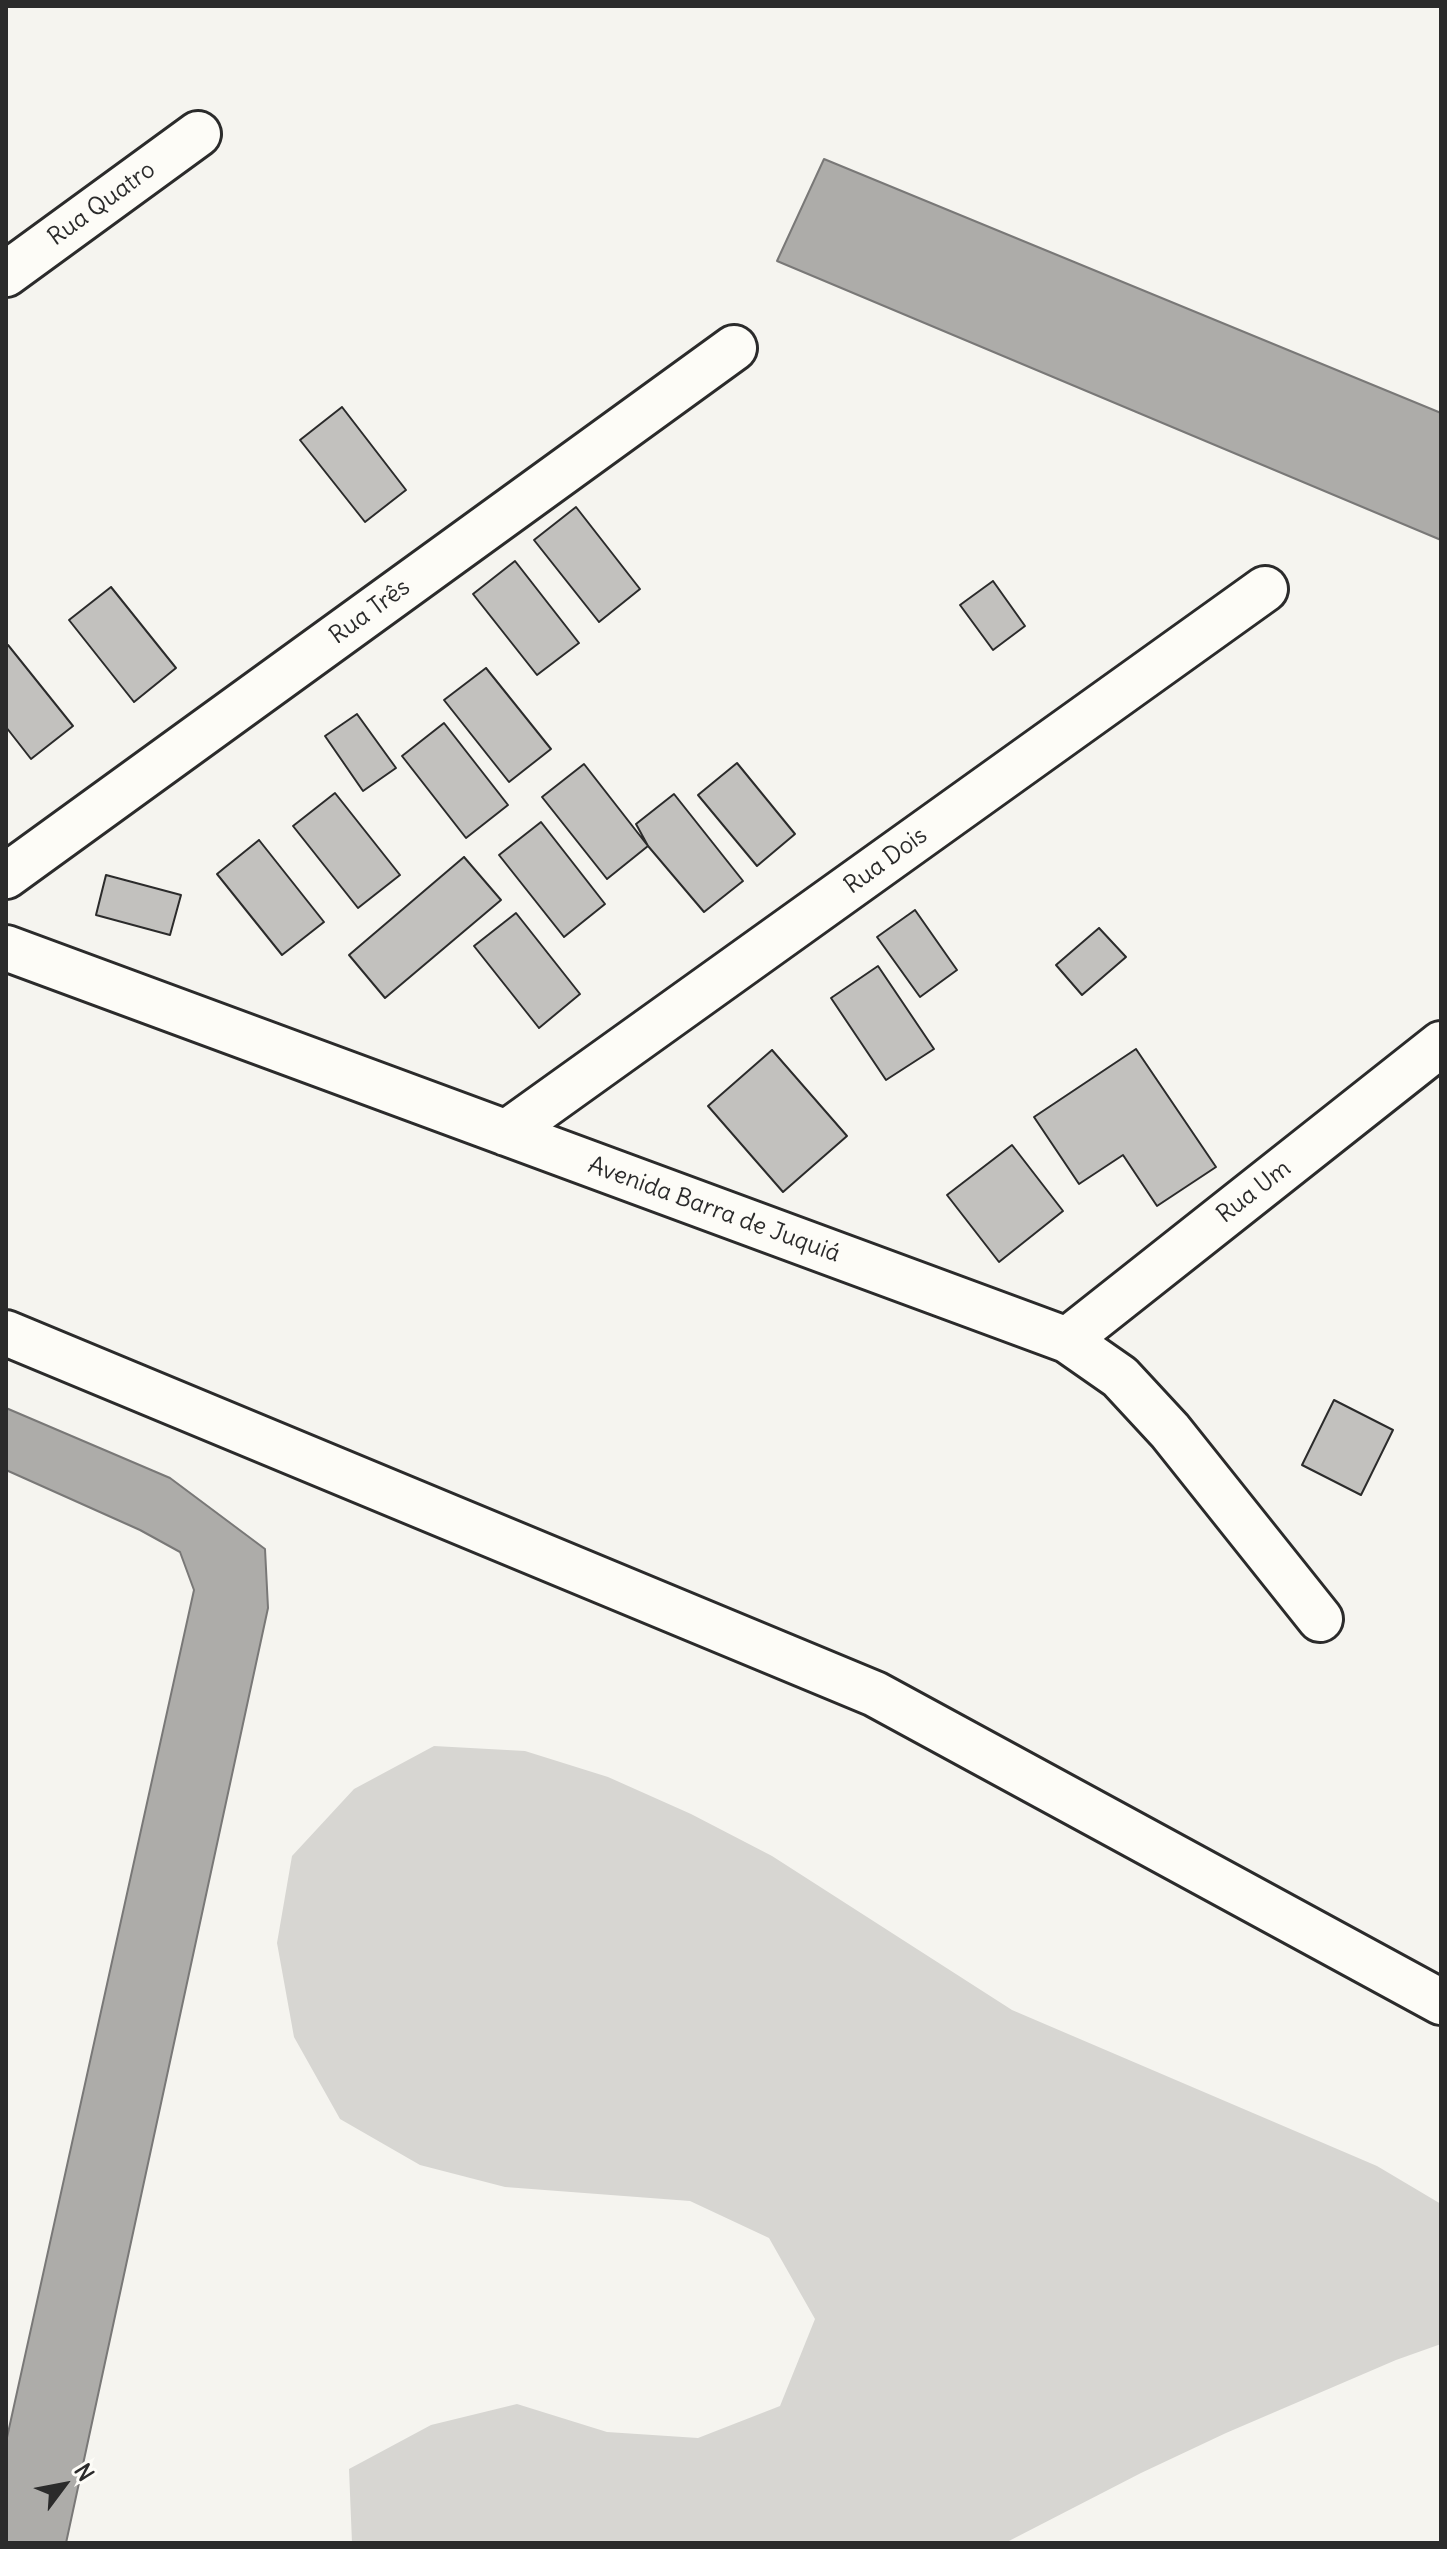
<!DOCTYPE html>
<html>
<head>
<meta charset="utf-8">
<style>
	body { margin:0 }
	#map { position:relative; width:1447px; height:2549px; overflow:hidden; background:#f5f4ef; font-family:Delius,sans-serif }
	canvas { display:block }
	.frame { position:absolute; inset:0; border:8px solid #2b2b2b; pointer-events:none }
	.north { position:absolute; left:24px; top:2445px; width:80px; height:80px; -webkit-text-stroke:6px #fdfcf7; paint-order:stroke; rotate:58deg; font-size:22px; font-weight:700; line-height:32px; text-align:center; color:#2b2b2b }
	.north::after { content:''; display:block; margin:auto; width:28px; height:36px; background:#2b2b2b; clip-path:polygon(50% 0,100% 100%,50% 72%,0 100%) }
</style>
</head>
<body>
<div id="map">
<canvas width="1447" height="2549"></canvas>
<div class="frame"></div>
<div class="north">N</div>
</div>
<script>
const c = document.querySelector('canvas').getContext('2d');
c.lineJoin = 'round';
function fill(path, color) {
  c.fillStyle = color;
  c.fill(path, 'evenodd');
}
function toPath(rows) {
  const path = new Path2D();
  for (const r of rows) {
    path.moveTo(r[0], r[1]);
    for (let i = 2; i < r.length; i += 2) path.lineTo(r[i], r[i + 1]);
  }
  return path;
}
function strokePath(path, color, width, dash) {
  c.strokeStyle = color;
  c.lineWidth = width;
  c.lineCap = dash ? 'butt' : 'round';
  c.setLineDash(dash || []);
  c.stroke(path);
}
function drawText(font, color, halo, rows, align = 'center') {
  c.font = font + ' Delius,sans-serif';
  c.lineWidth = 7;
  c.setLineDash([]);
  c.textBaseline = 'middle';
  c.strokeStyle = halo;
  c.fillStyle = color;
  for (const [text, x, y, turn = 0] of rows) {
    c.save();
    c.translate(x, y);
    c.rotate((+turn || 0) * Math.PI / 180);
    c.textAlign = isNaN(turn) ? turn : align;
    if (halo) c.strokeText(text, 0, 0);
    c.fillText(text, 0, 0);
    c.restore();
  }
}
fill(toPath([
	[434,1746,525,1751,608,1777,691,1814,772,1856,1012,2010,1377,2166,1441,2204,1441,2344,1396,2360,1226,2433,1141,2473,1005,2543,352,2543,349,2469,431,2425,517,2404,607,2432,698,2438,780,2406,815,2319,769,2238,690,2201,505,2187,420,2165,340,2119,294,2037,277,1943,292,1856,354,1789]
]), '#d7d6d2');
const water = toPath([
	[824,159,1441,413,1441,540,777,261,824,159],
	[6,1408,170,1478,265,1549,268,1608,66,2543,6,2543,6,2442,194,1590,180,1552,140,1530,6,1470,6,1408]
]);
fill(water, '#adaca9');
strokePath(water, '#797877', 2);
const building = toPath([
	[342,407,406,490,365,522,300,440,342,407],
	[576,507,640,589,599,622,534,540,576,507],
	[515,561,579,643,537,675,473,594,515,561],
	[993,581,1025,626,993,650,960,605,993,581],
	[111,587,176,668,134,702,69,620,111,587],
	[8,645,73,726,31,759,6,727,6,646,8,645],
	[486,668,551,749,509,782,444,700,486,668],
	[357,714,396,768,363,791,325,736,357,714],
	[444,723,508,805,466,838,402,756,444,723],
	[737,763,795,834,757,866,698,795,737,763],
	[584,764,648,846,607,879,542,797,584,764],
	[335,793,400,875,358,908,293,826,335,793],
	[674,794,743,881,704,912,648,846,636,824,674,794],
	[541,822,605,904,564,937,499,855,541,822],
	[259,840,324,922,282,955,217,874,259,840],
	[464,857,501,900,385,998,349,955,464,857],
	[106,875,181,895,170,935,96,915,106,875],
	[915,910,957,970,920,997,877,937,915,910],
	[516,913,580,994,539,1028,474,946,516,913],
	[1099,928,1126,957,1082,995,1056,965,1099,928],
	[878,966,934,1049,886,1080,831,998,878,966],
	[1136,1049,1216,1167,1157,1206,1123,1155,1079,1184,1034,1117,1136,1049],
	[772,1050,847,1136,783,1192,708,1106,772,1050],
	[1012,1145,1063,1211,999,1262,947,1195,1012,1145],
	[1334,1400,1393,1430,1361,1495,1302,1465,1334,1400]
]);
fill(building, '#c2c1be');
strokePath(building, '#2b2b2b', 2);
const street = toPath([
	[6,274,198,134],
	[6,876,734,348],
	[6,948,1067,1340,1120,1377,1170,1431,1320,1619],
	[506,1133,1265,589],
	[6,1333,875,1694,1441,2002],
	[1067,1340,1441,1044]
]);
strokePath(street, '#2b2b2b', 50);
strokePath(street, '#fdfcf7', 44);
drawText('24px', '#2b2b2b', '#fdfcf7', [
	["Rua Quatro",102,204,-36],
	["Rua Três",370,612,-36],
	["Rua Dois",886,861,-36],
	["Rua Um",1254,1192,-38],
	["Avenida Barra de Juquiá",714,1210,20]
]);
</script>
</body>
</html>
